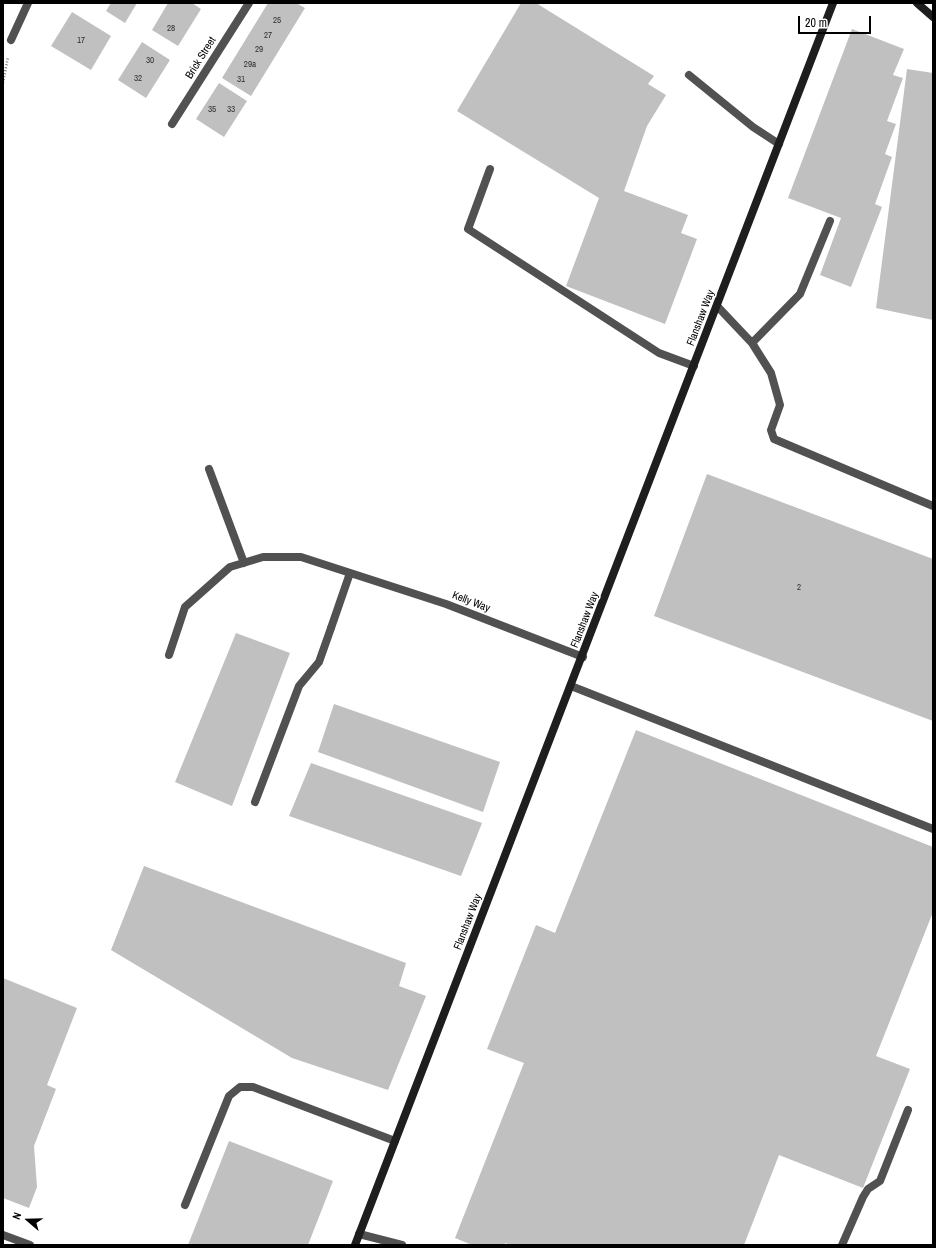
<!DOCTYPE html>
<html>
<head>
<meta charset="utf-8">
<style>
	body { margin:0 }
	#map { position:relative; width:936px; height:1248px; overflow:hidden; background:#fff; font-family:"Archivo Narrow",sans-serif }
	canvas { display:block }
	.frame { position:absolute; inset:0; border:4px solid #000; pointer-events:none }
	.north { position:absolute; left:8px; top:1200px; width:40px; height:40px; -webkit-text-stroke:3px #fff; paint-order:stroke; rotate:290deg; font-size:11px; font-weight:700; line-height:16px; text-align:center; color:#000 }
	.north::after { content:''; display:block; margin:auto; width:14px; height:18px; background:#000; clip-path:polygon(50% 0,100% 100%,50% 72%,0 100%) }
	.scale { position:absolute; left:798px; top:16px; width:73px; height:18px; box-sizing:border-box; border:2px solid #000; border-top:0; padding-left:5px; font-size:12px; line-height:14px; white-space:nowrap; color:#000; -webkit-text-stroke:3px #fff; paint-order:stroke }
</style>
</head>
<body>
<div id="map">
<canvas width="936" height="1248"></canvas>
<div class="frame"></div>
<div class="north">N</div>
<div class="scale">20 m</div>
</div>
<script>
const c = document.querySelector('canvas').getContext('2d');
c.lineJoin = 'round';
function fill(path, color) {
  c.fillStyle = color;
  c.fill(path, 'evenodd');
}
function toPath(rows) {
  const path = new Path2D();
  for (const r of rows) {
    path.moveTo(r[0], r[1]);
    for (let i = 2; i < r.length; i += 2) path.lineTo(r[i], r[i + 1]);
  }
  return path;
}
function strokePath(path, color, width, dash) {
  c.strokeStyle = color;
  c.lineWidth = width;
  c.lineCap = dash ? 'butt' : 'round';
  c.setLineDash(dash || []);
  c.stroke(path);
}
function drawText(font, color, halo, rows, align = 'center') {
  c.font = font + ' "Archivo Narrow",sans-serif';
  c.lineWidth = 3;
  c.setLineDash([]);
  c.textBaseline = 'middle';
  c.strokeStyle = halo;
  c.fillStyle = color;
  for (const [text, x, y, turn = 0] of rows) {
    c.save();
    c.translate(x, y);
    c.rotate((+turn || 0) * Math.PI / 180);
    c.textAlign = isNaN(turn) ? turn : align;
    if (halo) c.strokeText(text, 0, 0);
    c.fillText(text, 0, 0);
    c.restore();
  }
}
fill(toPath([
	[111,3,137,3,125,23,106,11],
	[168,3,192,3,201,9,178,46,152,30],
	[268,3,296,3,305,8,251,96,222,78],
	[521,3,536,3,654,76,648,84,666,95,647,126,624,191,688,215,681,233,697,239,665,324,566,286,599,198,457,111],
	[72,12,111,36,91,70,51,46],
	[852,29,904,49,893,75,903,78,887,121,896,124,885,154,892,157,875,204,882,207,851,287,820,275,841,218,788,198],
	[142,42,170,60,146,98,118,80],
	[907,69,933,73,933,320,876,308],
	[219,83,247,101,224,137,196,119],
	[707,474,933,559,933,721,654,616],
	[236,633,290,653,232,806,175,782],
	[334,704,500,762,483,812,318,752],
	[636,730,933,847,933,912,876,1056,910,1069,863,1188,779,1155,744,1245,510,1245,505,1243,505,1245,472,1245,455,1238,524,1063,487,1049,536,925,555,933],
	[311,763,482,823,461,876,289,816],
	[144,866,406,963,399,986,426,996,388,1090,292,1058,111,950],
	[3,978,77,1008,47,1085,56,1089,34,1146,37,1187,29,1208,3,1198],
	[229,1141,333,1181,308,1245,188,1245]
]), '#c0c0c0');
strokePath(toPath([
	[3,83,8,57]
]), '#737373', 2.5, [1, 2]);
strokePath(toPath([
	[689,75,753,127,779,144],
	[490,169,468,229,659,353,694,366],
	[717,306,752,343,771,373,780,405,771,430,774,439,933,506],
	[752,343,800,294,830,221],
	[571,686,933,829],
	[255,802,299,686,319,662,331,628],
	[185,1205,229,1096,240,1087,253,1087,395,1141],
	[359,1234,402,1245],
	[3,1235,30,1245],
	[842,1245,863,1197,868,1189,880,1181,908,1110]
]), '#515151', 8);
strokePath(toPath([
	[11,40,28,3],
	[172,124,249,3],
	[209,469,244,563],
	[331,628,350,573],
	[169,655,185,607,230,567,263,557,301,557,446,604,583,657]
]), '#515151', 8);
strokePath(toPath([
	[917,3,933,17],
	[355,1245,833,3]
]), '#1e1e1e', 8);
drawText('9px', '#303030', null, [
	["25",277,21],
	["28",171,29],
	["27",268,36],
	["17",81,41],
	["29",259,50],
	["30",150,61],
	["29a",250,65],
	["32",138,79],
	["31",241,80],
	["35",212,110],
	["33",231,110],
	["2",799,588]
]);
drawText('11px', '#000', '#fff', [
	["Brick Street",201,58,-58],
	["Flanshaw Way",701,318,-69],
	["Kelly Way",471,602,21],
	["Flanshaw Way",585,620,-69],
	["Flanshaw Way",468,922,-69]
]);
</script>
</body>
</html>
